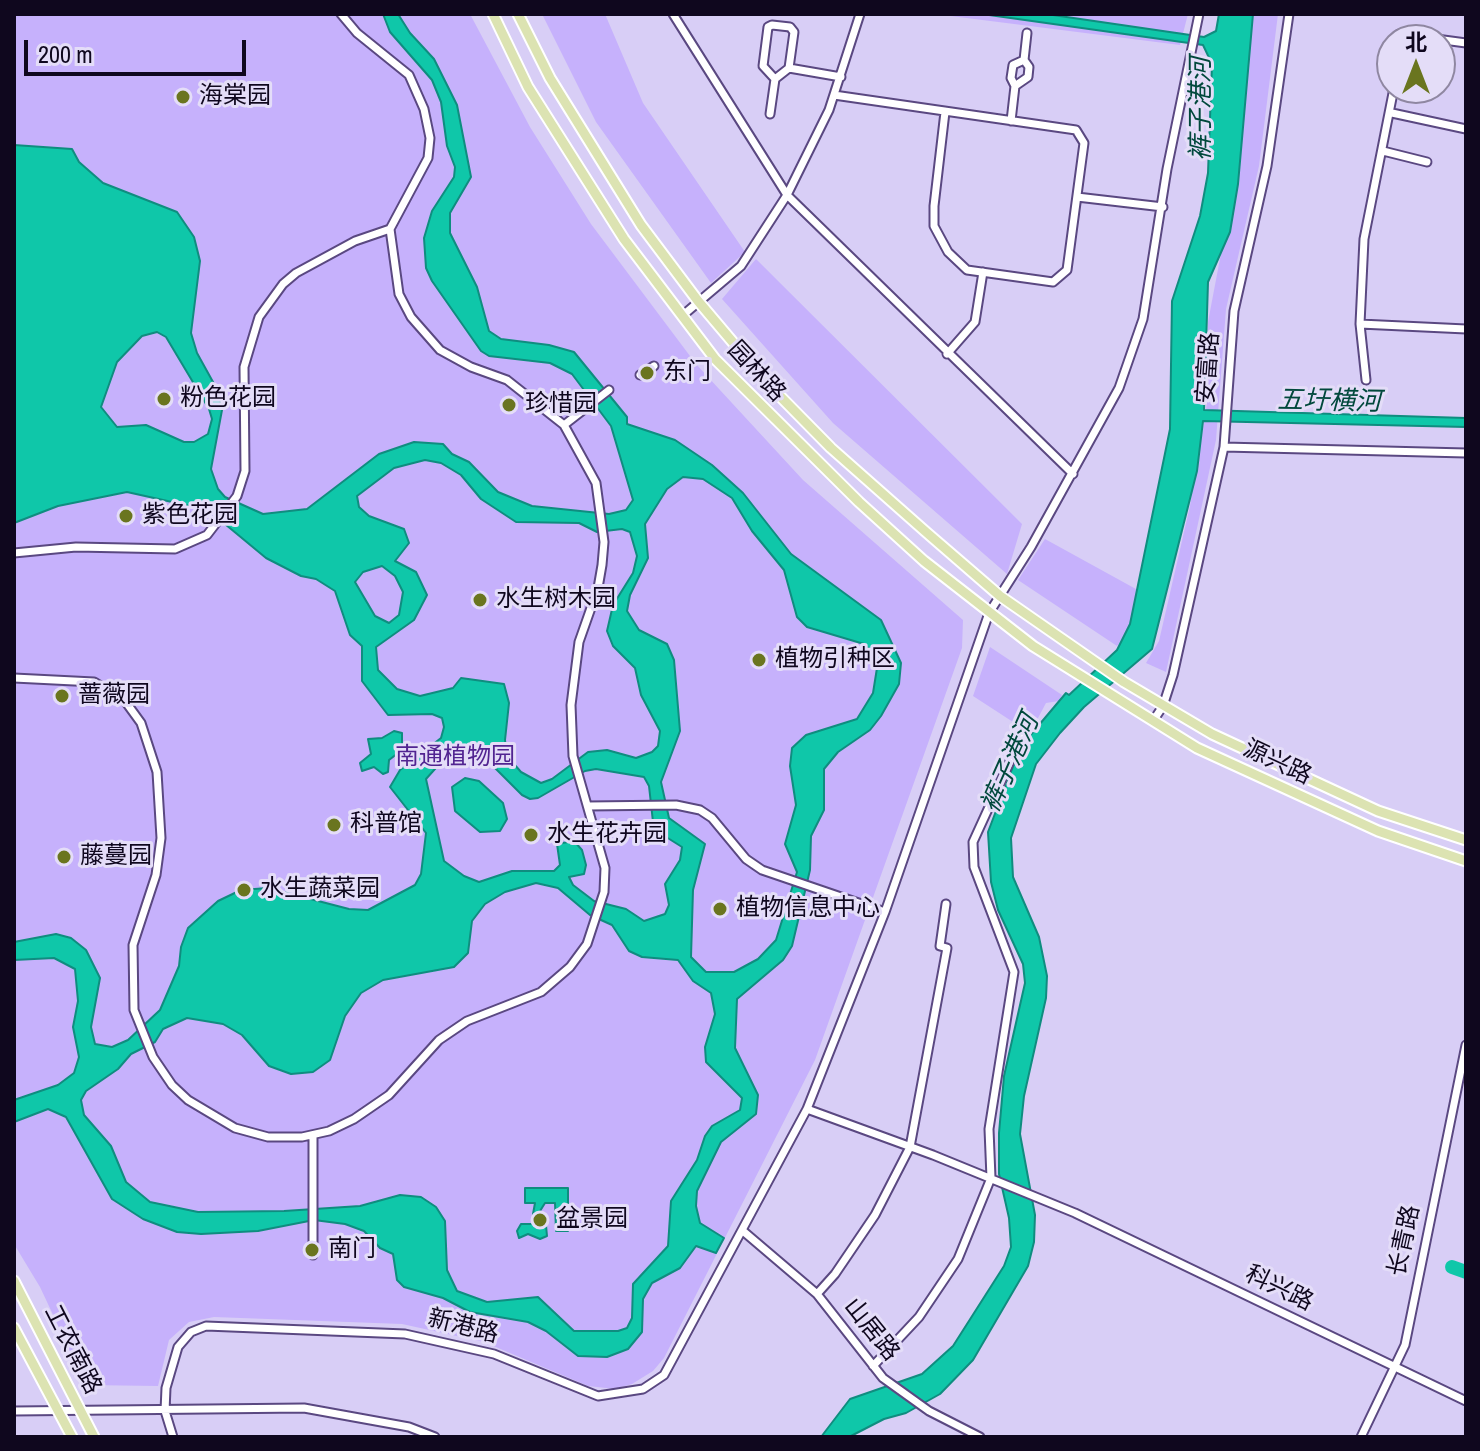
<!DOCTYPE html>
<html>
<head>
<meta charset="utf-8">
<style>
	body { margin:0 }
	#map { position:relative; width:1480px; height:1451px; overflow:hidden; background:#d8cef6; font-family:"Archivo Narrow","Noto Sans SC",sans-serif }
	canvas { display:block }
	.frame { position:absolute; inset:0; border:16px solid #0f071e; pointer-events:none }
	.north { position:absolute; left:1376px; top:24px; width:80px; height:80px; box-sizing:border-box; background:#e4ddf8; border:2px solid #8f87a1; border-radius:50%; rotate:0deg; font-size:22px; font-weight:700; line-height:32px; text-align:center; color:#0f071e }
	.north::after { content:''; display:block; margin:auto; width:28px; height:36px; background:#6a751f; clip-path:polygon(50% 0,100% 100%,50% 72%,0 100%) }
	.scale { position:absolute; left:24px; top:40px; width:222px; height:36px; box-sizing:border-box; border:4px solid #0f071e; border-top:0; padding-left:10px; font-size:24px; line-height:28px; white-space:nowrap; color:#0f071e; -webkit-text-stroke:6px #e4ddf8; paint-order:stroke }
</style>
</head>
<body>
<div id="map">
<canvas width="1480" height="1451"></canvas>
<div class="frame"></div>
<div class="north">北</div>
<div class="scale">200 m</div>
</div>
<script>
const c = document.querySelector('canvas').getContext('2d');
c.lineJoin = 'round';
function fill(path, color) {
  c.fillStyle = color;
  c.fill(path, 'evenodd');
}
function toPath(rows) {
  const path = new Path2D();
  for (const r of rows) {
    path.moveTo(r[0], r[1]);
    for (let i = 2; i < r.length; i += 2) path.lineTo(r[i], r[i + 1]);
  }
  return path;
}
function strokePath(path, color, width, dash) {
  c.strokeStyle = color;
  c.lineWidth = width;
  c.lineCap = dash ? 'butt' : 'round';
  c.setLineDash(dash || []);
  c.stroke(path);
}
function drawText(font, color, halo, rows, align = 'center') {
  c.font = font + ' "Archivo Narrow","Noto Sans SC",sans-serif';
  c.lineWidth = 6;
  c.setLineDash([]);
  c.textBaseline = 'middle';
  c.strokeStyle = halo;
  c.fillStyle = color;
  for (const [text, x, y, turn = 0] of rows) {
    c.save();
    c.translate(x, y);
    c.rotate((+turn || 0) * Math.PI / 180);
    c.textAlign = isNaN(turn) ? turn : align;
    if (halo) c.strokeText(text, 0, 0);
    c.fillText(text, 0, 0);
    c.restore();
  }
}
fill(toPath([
	[14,14,470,14,530,127,591,224,696,364,803,480,963,620,962,648,815,1060,664,1358,653,1371,632,1384,615,1389,588,1386,484,1342,402,1324,214,1317,189,1322,169,1340,158,1386,86,1385,40,1287,14,1244],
	[542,14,605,14,643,103,745,252,711,283,596,122],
	[935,14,1188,14,1180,45],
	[1249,14,1278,14,1259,166,1226,309,1216,440,1166,672,1146,663,1159,641,1190,506,1207,403,1208,322,1229,211],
	[756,259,1022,524,1007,574,833,423,722,299],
	[1045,539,1145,594,1136,627,1117,646,1018,580],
	[990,647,1062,695,1059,701,1046,703,1030,733,973,696]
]), '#c6b1fc');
const water = toPath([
	[383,14,398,14,410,33,434,59,457,105,471,177,450,213,450,233,477,287,489,331,501,339,549,345,574,352,627,417,627,424,675,440,712,465,743,493,791,554,881,620,901,663,899,684,881,716,870,730,838,752,824,769,824,810,811,836,810,870,792,946,783,960,737,999,735,1048,758,1095,756,1114,721,1142,697,1191,696,1206,700,1223,724,1238,716,1253,696,1246,680,1268,652,1283,643,1299,642,1332,628,1349,607,1357,578,1356,546,1331,528,1322,470,1312,443,1298,404,1287,397,1280,393,1254,380,1248,364,1231,345,1224,314,1220,258,1231,201,1234,177,1232,143,1219,112,1199,66,1117,48,1109,14,1122,14,1100,58,1085,74,1073,79,1057,73,1027,78,1001,75,969,54,958,14,960,14,942,56,934,71,938,86,950,100,978,91,1027,95,1044,112,1047,128,1040,160,1010,179,966,181,947,188,928,218,901,241,890,268,888,349,909,368,910,415,885,421,874,426,833,390,787,400,770,441,738,444,727,442,718,432,714,388,715,362,681,362,646,350,635,335,591,316,579,301,576,266,558,208,510,127,492,58,506,14,523,14,145,72,149,79,162,103,183,177,212,194,237,200,261,191,333,197,353,218,391,222,410,211,469,218,489,225,497,263,514,307,509,379,454,414,442,443,444,452,454,469,462,498,492,532,506,609,514,626,510,633,500,611,426,572,374,550,363,489,356,481,351,432,281,426,268,424,238,432,211,454,177,455,167,447,146,441,102,432,80,390,32,383,14],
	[157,332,166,337,209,409,212,419,208,434,194,442,184,442,146,425,117,427,101,407,117,362,142,336,157,332],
	[425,460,441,463,461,475,481,499,516,522,579,523,597,532,622,529,630,532,637,556,633,573,613,605,607,631,613,646,635,668,641,695,660,731,658,746,652,752,636,758,607,750,588,752,552,779,541,783,521,772,507,756,505,740,509,703,504,684,461,678,453,688,420,696,397,689,378,670,376,647,414,620,427,595,416,572,395,561,409,543,404,529,369,516,359,507,357,496,394,468,425,460],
	[683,477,703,479,732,498,752,531,784,570,797,617,807,627,864,644,872,652,877,668,873,693,857,719,806,735,792,748,790,766,796,805,785,844,797,872,776,940,758,959,734,972,706,972,691,957,693,890,705,844,669,818,661,782,680,731,674,660,667,644,639,630,627,611,630,595,648,558,645,524,667,489,683,477],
	[382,566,395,576,403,592,399,615,389,623,375,616,355,582,363,572,382,566],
	[465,756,490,763,522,795,530,799,538,798,585,771,596,769,644,777,649,786,653,822,663,835,682,847,680,860,665,884,669,905,665,914,644,921,626,909,594,901,573,885,569,877,584,874,586,865,582,850,574,841,557,844,560,865,554,871,512,871,479,882,464,876,444,861,426,779,443,760,465,756],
	[536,883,558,888,590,915,612,925,629,951,642,957,678,960,693,981,711,993,715,1014,705,1047,706,1062,742,1098,740,1110,712,1126,705,1136,697,1160,671,1201,668,1246,633,1284,632,1318,627,1328,618,1331,574,1331,538,1297,487,1302,457,1291,447,1270,445,1221,436,1207,421,1197,400,1195,360,1206,284,1211,198,1212,150,1202,126,1182,111,1146,84,1115,81,1100,86,1091,118,1069,131,1054,155,1042,163,1029,187,1018,223,1024,242,1035,269,1066,291,1074,313,1072,330,1060,345,1016,361,993,383,980,454,967,468,953,472,921,485,904,505,892,536,883],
	[982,14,1046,14,1204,37,1216,31,1219,14,1253,14,1238,184,1230,232,1208,282,1204,410,1466,418,1466,427,1203,421,1197,471,1152,649,1084,707,1060,733,1036,764,1011,838,1013,877,1039,937,1047,976,1046,998,1024,1096,1020,1134,1035,1215,1034,1242,1028,1266,973,1360,940,1394,906,1413,884,1419,849,1437,821,1437,850,1399,922,1374,953,1346,1004,1266,1011,1247,1009,1218,999,1174,999,1133,1004,1076,1025,983,1023,964,998,910,991,882,988,832,1017,756,1028,738,1066,693,1069,695,1117,650,1130,624,1170,429,1172,301,1200,216,1208,173,1212,64,1203,45,982,14],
	[394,731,402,733,402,750,389,760,388,772,383,774,374,767,362,771,360,763,371,754,368,739,382,738,394,731],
	[465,778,479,781,503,803,507,819,500,831,480,832,455,811,452,787,465,778],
	[525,1188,568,1188,568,1231,556,1231,555,1203,545,1203,540,1211,545,1215,547,1236,540,1239,528,1234,519,1238,517,1231,521,1224,538,1224,543,1218,533,1214,535,1203,525,1203,525,1188]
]);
fill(water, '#0fc7a9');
strokePath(water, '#0f8d7f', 2);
strokePath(toPath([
	[1452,1267,1466,1272]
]), '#0fc7a9', 14);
const minor = toPath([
	[673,14,787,195,1073,474],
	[1399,40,1399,34,1466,43],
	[1024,60,1013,65,1011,78,1015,86,1028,77,1029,67,1024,60,1027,33],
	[775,79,763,66,768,27,772,25,790,27,794,32,789,68],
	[834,95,1076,130,1084,143,1067,270,1053,282,967,270,948,252,934,226,934,206,945,112],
	[1392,113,1466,129],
	[770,114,775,79,789,68,841,77],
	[1011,121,1015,86],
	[1383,151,1427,162],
	[1077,197,1163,207],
	[682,316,741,266,787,195,829,110,860,14],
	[1360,324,1466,329],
	[947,354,975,322,983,272],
	[640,375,654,366],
	[1366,380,1360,324,1364,239,1394,88],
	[564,425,609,390],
	[1224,447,1466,453],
	[14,553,76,547,175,549,207,535,237,496,245,471,244,367,259,317,283,284,296,273,355,241,390,229],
	[14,678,94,682,125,701,141,723,157,772,161,838,156,875,133,945,134,1010,153,1057,172,1085,188,1100,235,1128,268,1137,302,1137,329,1131,354,1119,389,1095,439,1040,467,1021,541,992,570,967,587,944,604,892,605,868,573,756,571,705,579,642,598,588,602,565,604,542,596,483,564,425,507,380,471,367,440,350,411,317,399,294,390,229,428,158,430,138,424,109,409,75,357,33,341,14],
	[1153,721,1163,706,1173,675,1224,447,1234,311,1267,166,1289,14],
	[588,806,676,805,700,810,712,818,746,859,762,870,885,912],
	[807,1109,933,1155,1075,1213,1466,1401],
	[743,1231,817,1294,883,1378,929,1411,980,1437],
	[313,1255,313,1136],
	[817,1294,835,1274,875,1215,910,1147,947,948,940,946,946,904],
	[873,1366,919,1317,958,1259,991,1178,989,1129,1014,972,974,867,973,842,1021,737],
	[14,1411,304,1408,409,1427,435,1437],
	[173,1437,165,1411,166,1388,178,1347,191,1332,206,1326,405,1334,494,1354,598,1396,643,1389,664,1375,807,1109,885,912,989,613,1031,547,1119,388,1143,319,1167,169,1199,14],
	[1361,1437,1405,1345,1466,1045]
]);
const major = toPath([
	[493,14,528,87,624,239,715,359,859,502,924,561,1033,646,1197,748,1378,831,1466,861],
	[518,14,550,78,641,225,698,301,769,385,831,448,926,532,1000,596,1124,682,1212,734,1378,811,1466,840],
	[14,1281,94,1437],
	[14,1328,72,1437]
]);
strokePath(minor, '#5a4881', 11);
strokePath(major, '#fff', 13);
strokePath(minor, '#fff', 7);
strokePath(major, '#dce3b2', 9);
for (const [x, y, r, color] of [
	[183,97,8,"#6a751f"],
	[647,373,8,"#6a751f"],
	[164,399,8,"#6a751f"],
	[509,405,8,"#6a751f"],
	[126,516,8,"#6a751f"],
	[480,600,8,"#6a751f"],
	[759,660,8,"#6a751f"],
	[62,696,8,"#6a751f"],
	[334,825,8,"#6a751f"],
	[531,835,8,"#6a751f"],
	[64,857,8,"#6a751f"],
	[244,890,8,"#6a751f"],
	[720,909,8,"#6a751f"],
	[540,1220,8,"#6a751f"],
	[312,1250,8,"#6a751f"]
]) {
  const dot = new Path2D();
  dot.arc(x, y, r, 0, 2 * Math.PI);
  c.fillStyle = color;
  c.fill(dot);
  strokePath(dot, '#e4ddf8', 3);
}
drawText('24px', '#0f071e', '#e4ddf8', [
	["海棠园",199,97],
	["东门",663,373],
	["粉色花园",180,399],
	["珍惜园",525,405],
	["紫色花园",142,516],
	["水生树木园",496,600],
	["植物引种区",775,660],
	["蔷薇园",78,696],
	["科普馆",350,825],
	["水生花卉园",547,835],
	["藤蔓园",80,857],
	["水生蔬菜园",260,890],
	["植物信息中心",736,909],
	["盆景园",556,1220],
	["南门",328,1250]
], 'left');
drawText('24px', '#0f071e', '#e4ddf8', [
	["安富路",1209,368,-86],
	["园林路",756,372,47],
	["源兴路",1277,763,25],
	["长青路",1405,1241,-78],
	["科兴路",1279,1289,26],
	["新港路",463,1327,14],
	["山居路",871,1330,51],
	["工农南路",72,1350,63]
]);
drawText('24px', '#512491', '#e4ddf8', [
	["南通植物园",455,758]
]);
drawText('italic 26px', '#01483c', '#e4ddf8', [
	["裤子港河",1202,109,-90],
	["五圩横河",1329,402,1],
	["裤子港河",1011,764,-66]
]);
</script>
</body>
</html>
